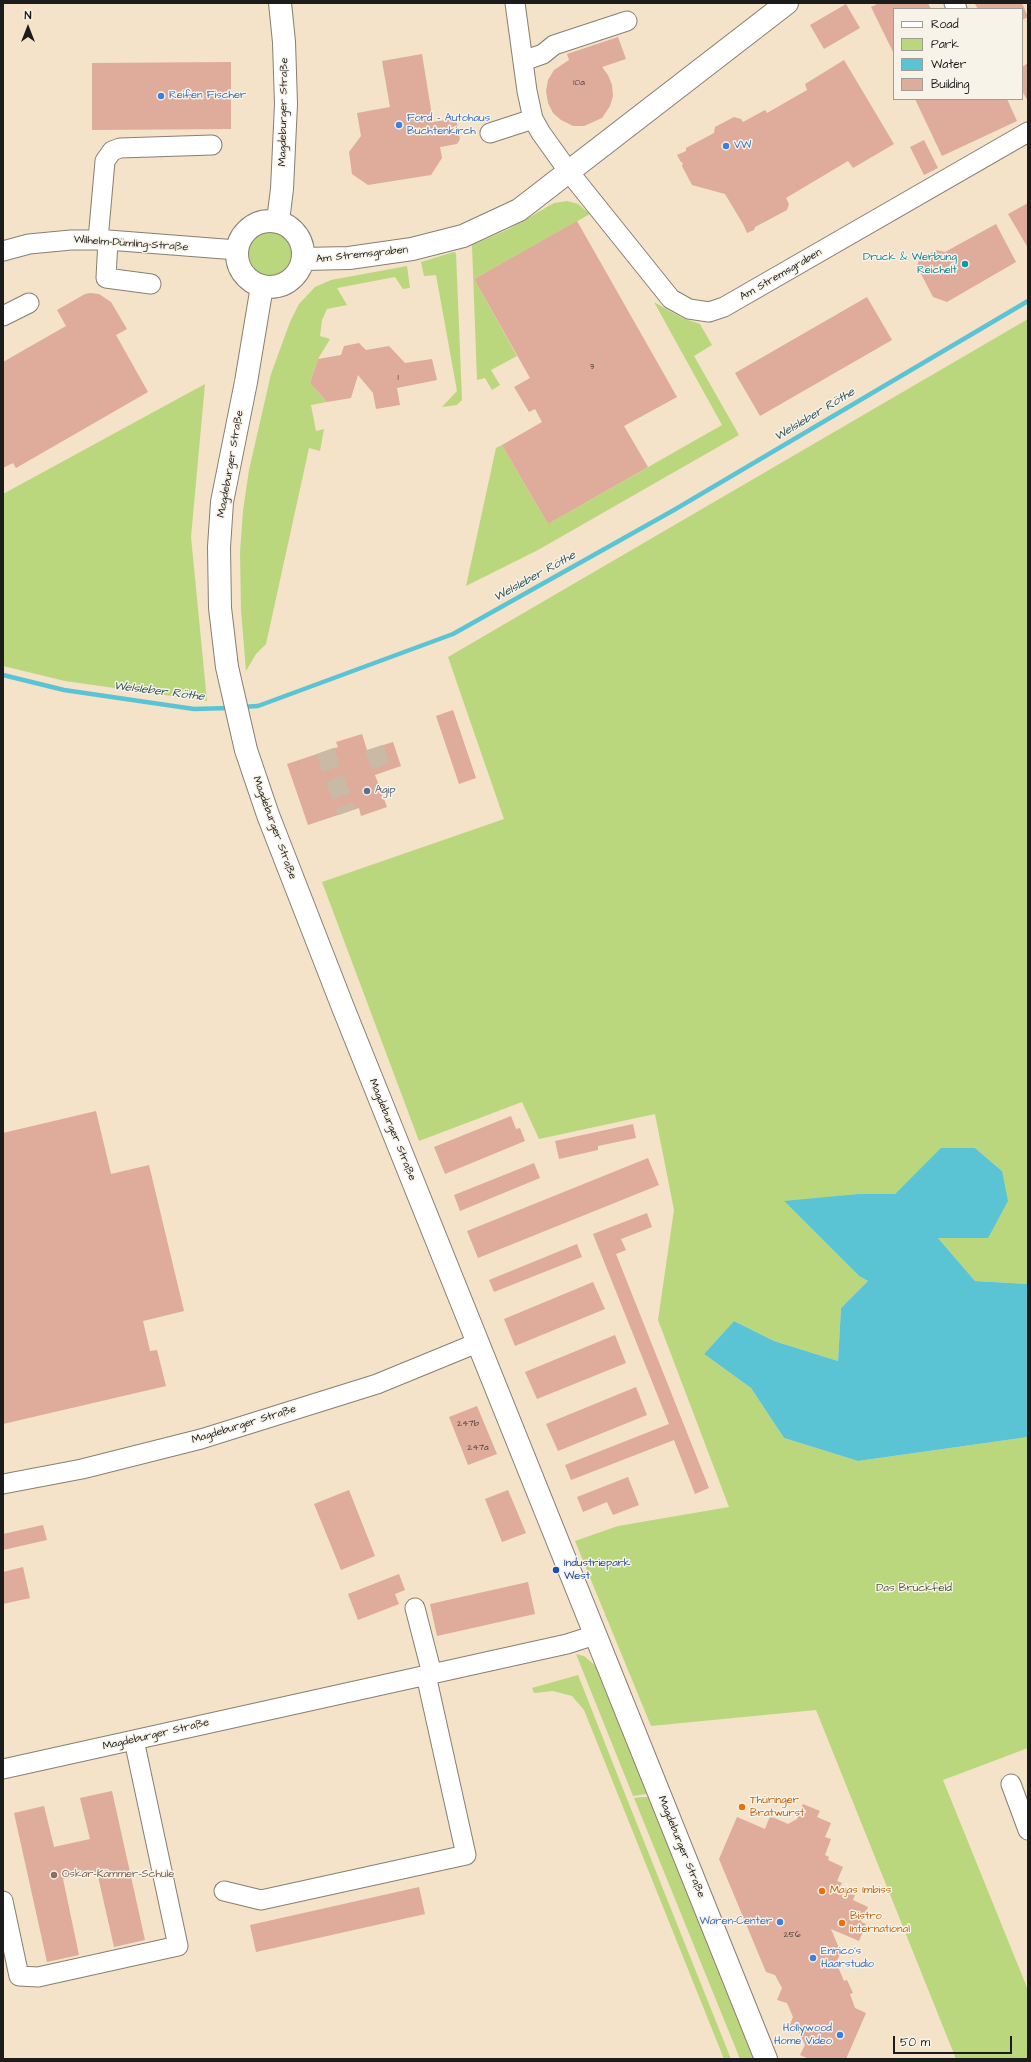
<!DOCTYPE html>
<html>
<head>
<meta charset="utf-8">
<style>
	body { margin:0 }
	#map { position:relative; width:1031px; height:2062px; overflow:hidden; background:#f4e2c9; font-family:"Architects Daughter",sans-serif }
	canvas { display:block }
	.frame { position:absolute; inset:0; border:4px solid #1c1c1c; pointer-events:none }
	.legend { position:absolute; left:893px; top:8px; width:130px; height:92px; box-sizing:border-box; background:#f7f3e8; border:1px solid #9f9d96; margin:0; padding:5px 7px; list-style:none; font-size:12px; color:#1c1c1c }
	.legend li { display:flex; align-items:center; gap:8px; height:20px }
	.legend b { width:20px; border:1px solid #9f9d96 }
	.north { position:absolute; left:8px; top:8px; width:40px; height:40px; -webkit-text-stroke:3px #f7f3e8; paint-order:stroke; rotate:0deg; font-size:11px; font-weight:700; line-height:16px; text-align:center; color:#1c1c1c }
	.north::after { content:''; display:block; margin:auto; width:14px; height:18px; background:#1c1c1c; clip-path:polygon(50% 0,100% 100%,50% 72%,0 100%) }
	.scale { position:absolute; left:893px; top:2036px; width:119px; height:18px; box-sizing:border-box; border:2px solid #1c1c1c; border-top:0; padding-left:5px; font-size:12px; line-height:14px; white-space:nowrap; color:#1c1c1c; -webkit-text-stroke:3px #f7f3e8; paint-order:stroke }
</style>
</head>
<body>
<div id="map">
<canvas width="1031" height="2062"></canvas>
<div class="frame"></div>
<ul class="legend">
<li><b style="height:5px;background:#fff"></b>Road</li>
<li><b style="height:11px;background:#bbd77d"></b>Park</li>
<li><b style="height:11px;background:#5ac4d5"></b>Water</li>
<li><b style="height:11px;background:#dfab9b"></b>Building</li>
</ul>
<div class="north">N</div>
<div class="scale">50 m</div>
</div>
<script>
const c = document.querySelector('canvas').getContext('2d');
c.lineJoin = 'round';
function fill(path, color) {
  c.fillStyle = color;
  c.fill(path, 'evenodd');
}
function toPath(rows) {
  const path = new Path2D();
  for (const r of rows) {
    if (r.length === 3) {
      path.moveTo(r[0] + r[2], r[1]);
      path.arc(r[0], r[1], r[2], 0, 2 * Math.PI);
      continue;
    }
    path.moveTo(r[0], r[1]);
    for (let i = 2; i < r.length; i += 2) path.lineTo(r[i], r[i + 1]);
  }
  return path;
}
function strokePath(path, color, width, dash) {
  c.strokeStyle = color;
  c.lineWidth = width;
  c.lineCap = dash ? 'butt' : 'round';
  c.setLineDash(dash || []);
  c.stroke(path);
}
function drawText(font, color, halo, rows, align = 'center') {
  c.font = font + ' "Architects Daughter",sans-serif';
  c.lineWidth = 3;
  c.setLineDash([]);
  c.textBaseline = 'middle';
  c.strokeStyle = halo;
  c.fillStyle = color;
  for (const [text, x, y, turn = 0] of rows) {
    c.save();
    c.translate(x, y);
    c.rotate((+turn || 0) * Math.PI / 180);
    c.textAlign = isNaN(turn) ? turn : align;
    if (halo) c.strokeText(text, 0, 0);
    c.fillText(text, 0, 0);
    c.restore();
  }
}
fill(toPath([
	[567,201,578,204,590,214,474,279,517,356,491,370,500,385,492,390,485,378,477,380,472,245,509,229,554,203],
	[270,254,22],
	[454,252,456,253,462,400,457,405,442,407,457,391,436,275,424,276,421,262],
	[407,266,410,288,403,289,395,277,337,288,347,305,327,309,322,320,320,336,330,339,318,359,310,383,327,402,311,405,316,431,324,429,320,451,309,448,266,644,256,654,246,671,241,610,240,552,243,511,249,470,271,374,290,322,299,304,315,287,331,280],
	[654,302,682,318,700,324,712,345,694,356,739,435,538,550,466,586,496,448,502,445,548,524,722,425],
	[1028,319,1028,1284,975,1281,938,1238,1002,1171,975,1148,942,1148,895,1194,858,1194,785,1202,859,1276,868,1281,841,1308,838,1361,774,1341,734,1321,704,1354,751,1388,784,1438,858,1461,1028,1437,1028,1748,943,1780,1028,1990,1028,2059,956,2059,816,1710,651,1726,575,1541,618,1526,729,1507,658,1320,674,1210,655,1114,539,1139,522,1102,419,1141,322,882,504,819,448,657],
	[205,384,191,537,207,701,65,681,3,666,3,494],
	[576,1654,584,1656,597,1667,648,1791,647,1794,633,1796],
	[578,1675,627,1799,731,2059,724,2059,584,1710,572,1696,553,1691,534,1693,532,1688],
	[642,1797,648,1797,651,1800,757,2059,740,2059,634,1798]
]), '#bbd77d');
fill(toPath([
	[941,1148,975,1148,1002,1171,1008,1201,988,1238,938,1238,975,1281,1028,1284,1028,1437,858,1461,784,1438,751,1388,704,1354,734,1321,774,1341,838,1361,841,1308,868,1281,859,1276,784,1201,858,1194,895,1194]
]), '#5ac4d5');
strokePath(toPath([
	[3,675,64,690,194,709,230,708],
	[241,707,258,706,453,634,674,510,1028,301]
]), '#5ac4d5', 4.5);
fill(toPath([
	[879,3,928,3,931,9,894,9,894,54,871,7],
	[977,3,1022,3,1028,17,1022,20,1022,9,978,9,975,4],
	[846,4,860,28,824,49,810,25],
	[618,37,626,59,602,67,608,75,612,85,613,96,610,106,602,118,584,126,573,126,561,120,553,113,548,103,546,91,548,80,554,70,569,60,567,54],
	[422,54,433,122,452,119,457,123,460,139,457,144,440,147,442,158,431,175,368,185,352,174,349,152,361,136,357,113,390,107,382,61],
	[844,60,894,144,853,168,848,161,786,198,789,204,787,210,755,227,754,230,747,233,743,224,725,194,692,185,682,166,683,163,681,162,677,155,686,151,686,148,714,133,715,127,734,117,741,119,743,122,765,110,767,113,807,90,805,84],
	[231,62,231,129,92,130,92,63],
	[1028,63,1028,101,1022,91,1022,67],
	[915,99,1007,99,1017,121,942,156],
	[924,140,938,168,924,175,910,147],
	[1028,203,1028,248,1008,214],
	[577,221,677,397,624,426,648,467,548,524,502,445,542,422,535,409,529,412,514,387,530,378,474,279],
	[996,224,1016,262,947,302,933,297,917,266,919,260,936,250,945,252],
	[90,293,99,294,111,302,127,329,116,335,148,392,16,468,13,463,3,468,3,362,66,326,57,310,85,294],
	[867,297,892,340,760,416,735,373],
	[359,343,366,350,389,346,405,363,432,359,437,380,397,388,400,405,376,409,373,393,358,375,351,398,327,402,310,383,318,359,341,355,344,346],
	[453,710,476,778,459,784,436,716],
	[362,734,367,750,393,742,401,766,375,775,387,807,361,816,359,808,308,825,287,764,338,747,336,742],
	[96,1111,111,1174,149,1165,184,1311,143,1321,150,1351,157,1350,166,1386,3,1424,3,1133],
	[511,1116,516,1129,520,1128,525,1141,445,1174,434,1147],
	[633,1124,636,1138,598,1146,598,1150,559,1159,555,1141],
	[648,1158,659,1185,478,1258,467,1231],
	[534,1163,540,1178,460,1211,454,1195],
	[647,1213,652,1227,621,1239,626,1250,616,1254,709,1488,695,1494,674,1440,571,1480,565,1465,669,1424,593,1234],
	[577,1244,582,1257,494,1292,489,1280],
	[593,1282,605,1309,515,1346,504,1319],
	[615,1335,626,1363,537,1399,525,1372],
	[636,1387,647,1415,558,1451,546,1424],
	[477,1406,497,1454,468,1465,449,1417],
	[628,1477,639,1505,613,1515,607,1502,583,1512,577,1497],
	[349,1490,375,1556,341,1570,314,1504],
	[508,1490,526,1533,502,1542,485,1499],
	[43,1525,47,1540,3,1550,3,1534],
	[23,1567,30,1598,3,1604,3,1572],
	[399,1574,405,1590,395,1594,399,1604,358,1620,348,1594],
	[528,1582,535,1614,437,1636,430,1604],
	[112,1791,145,1940,114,1947,97,1872,63,1879,79,1955,47,1962,14,1813,44,1806,54,1847,90,1839,80,1798],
	[803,1804,820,1811,817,1817,831,1823,825,1837,831,1839,825,1855,829,1857,828,1860,843,1867,837,1881,842,1883,839,1888,855,1895,853,1900,868,1907,861,1922,866,1924,859,1941,831,1929,841,1953,836,1962,844,1981,847,1980,853,1993,850,1994,855,2008,866,2013,846,2059,809,2059,800,2055,805,2045,799,2032,789,2027,793,2017,787,2003,777,2000,782,1988,775,1975,766,1972,719,1859,737,1817,765,1829,770,1816,788,1824,797,1819],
	[419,1887,425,1914,256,1952,250,1925]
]), '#dfab9b');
strokePath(toPath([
	[374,748,383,772],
	[325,751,347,812]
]), '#c9baa6', 19, [19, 10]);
const minor = toPath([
	[515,3,527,91,533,119,541,133,569,172,671,299,689,309,709,312,724,307,1028,132],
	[954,3,957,9],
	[523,61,543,54,554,45,627,21],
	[490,133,533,119],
	[98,240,105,161,112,151,120,148,212,145],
	[108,240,106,278,151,284],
	[3,251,29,244,71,240,108,240,237,250],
	[3,316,29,303],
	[3,1484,82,1469,201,1439,377,1384,477,1343],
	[415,1608,432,1674],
	[3,1769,567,1644,595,1635],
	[1011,1784,1028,1830],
	[224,1891,261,1900,466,1855,426,1675],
	[3,1901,19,1976,38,1977,178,1946,134,1740]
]);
const major = toPath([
	[270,254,33],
	[278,221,282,189,286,104,284,42,280,3],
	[303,259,349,258,412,249,463,236,519,210,787,3],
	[262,286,246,382,222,502,219,547,220,608,227,667,246,750,268,815,344,1010,766,2059]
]);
strokePath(minor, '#887f72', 21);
strokePath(major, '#887f72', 24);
strokePath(minor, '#fff', 19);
strokePath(major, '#fff', 22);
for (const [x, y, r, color] of [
	[161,96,4,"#3f7fe0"],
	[399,125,4,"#3f7fe0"],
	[726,146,4,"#3f7fe0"],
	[965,264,4,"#0f9aa8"],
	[367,791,4,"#5c6f8a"],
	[556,1570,4,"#1a4fb4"],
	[742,1807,4,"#e8710a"],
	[54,1875,4,"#8d6e63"],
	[822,1891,4,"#e8710a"],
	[780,1922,4,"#3f7fe0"],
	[842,1923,4,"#e8710a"],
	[813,1958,4,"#3f7fe0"],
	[840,2035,4,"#3f7fe0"]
]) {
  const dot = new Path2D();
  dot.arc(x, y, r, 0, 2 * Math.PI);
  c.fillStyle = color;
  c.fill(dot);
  strokePath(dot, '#f7f3e8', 1.5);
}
drawText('9px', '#4d403c', null, [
	["10a",579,83],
	["3",592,367],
	["1",398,378],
	["247b",468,1424],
	["247a",478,1448],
	["256",792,1935]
]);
drawText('11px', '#366cbe', '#f7f3e8', [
	["Reifen Fischer",169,96],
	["Ford - Autohaus",407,119],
	["Buchtenkirch",407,132],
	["VW",734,146],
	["Waren-Center",772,1922,"right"],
	["Enrico's",821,1952],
	["Haarstudio",821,1965],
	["Hollywood",832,2029,"right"],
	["Home Video",832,2042,"right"]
], 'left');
drawText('11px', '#1c1c1c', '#f7f3e8', [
	["Magdeburger Straße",284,112,-89],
	["Wilhelm-Dümling-Straße",131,244,4],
	["Am Stremsgraben",362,255,-6],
	["Am Stremsgraben",781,275,-30],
	["Magdeburger Straße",231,464,-80],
	["Magdeburger Straße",274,828,70],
	["Magdeburger Straße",392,1130,68],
	["Magdeburger Straße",244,1425,-17],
	["Magdeburger Straße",156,1735,-13],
	["Magdeburger Straße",681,1847,68]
]);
drawText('11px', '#0d838f', '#f7f3e8', [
	["Druck & Werbung",957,258],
	["Reichelt",957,271]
], 'right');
drawText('11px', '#4e5e75', '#f7f3e8', [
	["Agip",375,791]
], 'left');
drawText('11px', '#164399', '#f7f3e8', [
	["Industriepark",564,1564],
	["West",564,1577]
], 'left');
drawText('11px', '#4c5439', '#f7f3e8', [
	["Das Brückfeld",914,1589]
]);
drawText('11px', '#c56008', '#f7f3e8', [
	["Thüringer",750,1801],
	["Bratwurst",750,1814],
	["Majas Imbiss",830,1891],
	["Bistro",850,1917],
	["International",850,1930]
], 'left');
drawText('11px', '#785e54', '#f7f3e8', [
	["Oskar-Kämmer-Schule",62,1875]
], 'left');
drawText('italic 12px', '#32575d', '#f7f3e8', [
	["Welsleber Röthe",815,415,-31],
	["Welsleber Röthe",535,577,-29],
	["Welsleber Röthe",159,692,7]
]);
</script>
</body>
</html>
